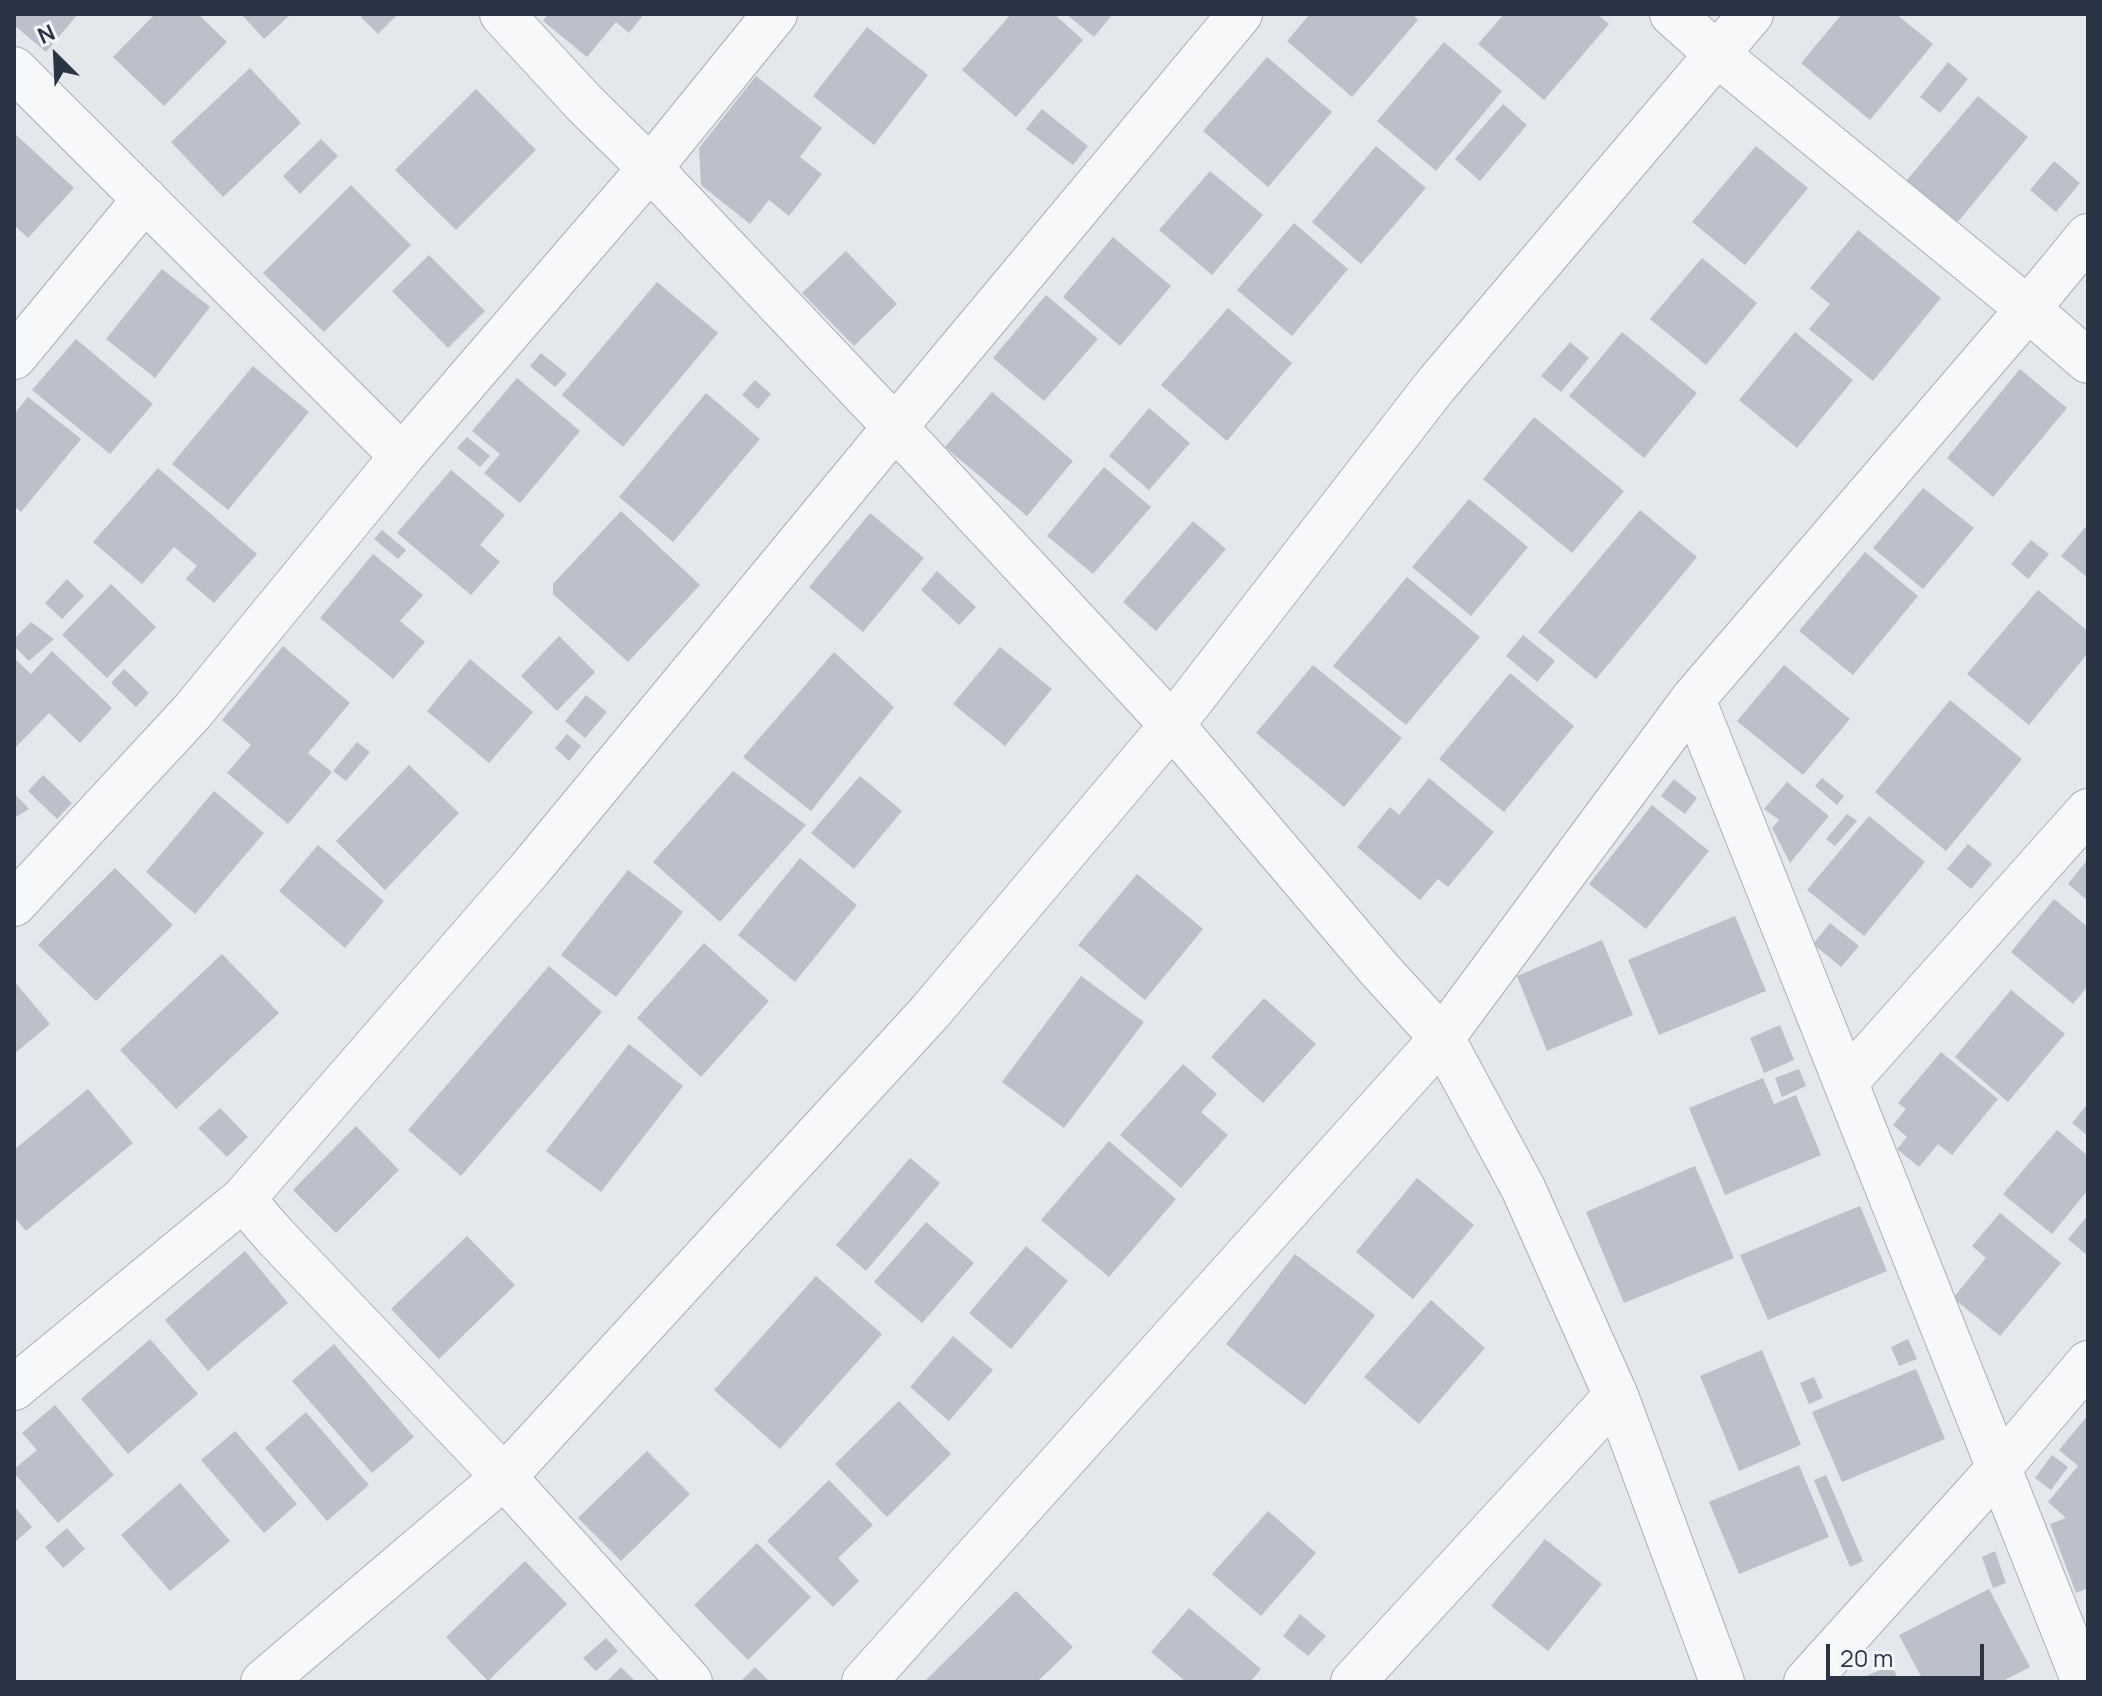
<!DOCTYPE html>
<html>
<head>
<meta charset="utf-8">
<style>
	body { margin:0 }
	#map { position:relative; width:2102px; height:1696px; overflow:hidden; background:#e4e7ec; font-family:Manrope,sans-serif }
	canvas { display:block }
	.frame { position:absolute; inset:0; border:16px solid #2b3445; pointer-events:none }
	.north { position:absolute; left:16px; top:16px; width:80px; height:80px; -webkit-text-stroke:6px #f4f6f9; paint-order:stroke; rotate:336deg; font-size:22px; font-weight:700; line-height:32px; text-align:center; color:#2b3445 }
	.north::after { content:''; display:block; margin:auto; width:28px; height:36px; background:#2b3445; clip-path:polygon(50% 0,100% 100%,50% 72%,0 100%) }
	.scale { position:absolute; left:1826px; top:1644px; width:158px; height:36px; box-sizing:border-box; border:4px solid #2b3445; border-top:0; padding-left:10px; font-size:24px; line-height:28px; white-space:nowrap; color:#2b3445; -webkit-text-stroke:6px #f4f6f9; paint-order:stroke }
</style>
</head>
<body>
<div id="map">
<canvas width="2102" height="1696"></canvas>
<div class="frame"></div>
<div class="north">N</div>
<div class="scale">20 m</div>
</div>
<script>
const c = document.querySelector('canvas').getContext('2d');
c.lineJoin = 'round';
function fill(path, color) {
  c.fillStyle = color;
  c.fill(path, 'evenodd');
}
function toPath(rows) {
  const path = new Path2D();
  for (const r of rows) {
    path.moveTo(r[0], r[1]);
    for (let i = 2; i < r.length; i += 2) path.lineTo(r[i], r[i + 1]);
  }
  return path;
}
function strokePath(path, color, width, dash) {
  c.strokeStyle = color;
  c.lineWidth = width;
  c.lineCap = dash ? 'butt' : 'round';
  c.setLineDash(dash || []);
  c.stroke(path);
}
fill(toPath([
	[14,14,78,14,46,52,14,25],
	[155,14,198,14,227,42,164,106,113,57],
	[241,14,291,14,264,39],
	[364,14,398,14,378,34,361,17],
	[548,14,644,14,629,33,616,22,587,57,543,21],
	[1011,14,1054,14,1083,40,1016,117,962,70],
	[1066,14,1113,14,1094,37],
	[1310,14,1412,14,1418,20,1352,97,1287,41],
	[1504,14,1597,14,1609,24,1544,100,1478,44],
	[1842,14,1896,14,1933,44,1870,120,1801,63],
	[867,27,928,75,874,145,813,96],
	[1444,42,1502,91,1436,171,1377,121],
	[1267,57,1332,112,1268,187,1203,131],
	[1948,62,1968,79,1940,113,1920,97],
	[250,68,301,123,223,197,171,142],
	[756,76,822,128,800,157,822,174,789,216,769,200,750,224,701,185,699,148],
	[476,89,536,150,456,230,395,170],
	[1978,96,2028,137,1952,229,1901,187],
	[1503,104,1527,125,1480,181,1455,159],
	[1042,109,1088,146,1073,165,1026,129],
	[14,133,74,188,28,238,14,225],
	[321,139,338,156,300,194,283,176],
	[1376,146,1426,188,1361,264,1312,222],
	[1756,146,1808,188,1745,265,1692,222],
	[2054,161,2080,183,2056,212,2030,190],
	[1210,171,1263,215,1212,275,1159,230],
	[351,185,411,245,324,332,263,273],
	[1294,223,1348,269,1292,336,1237,290],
	[1858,230,1941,298,1873,381,1809,329,1830,304,1810,288],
	[1113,237,1171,286,1120,346,1063,297],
	[846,251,897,304,854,346,802,293],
	[429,255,485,311,448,348,392,291],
	[1702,258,1757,303,1706,365,1650,319],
	[162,269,210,307,155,378,106,339],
	[657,282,718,333,623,447,562,395],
	[1046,295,1098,339,1044,401,993,358],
	[1228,308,1292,363,1227,441,1161,385],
	[1622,332,1697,393,1644,458,1569,396],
	[1795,332,1853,380,1797,448,1739,400],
	[76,339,153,404,110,454,32,390],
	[1570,342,1589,358,1561,392,1541,376],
	[541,353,567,374,555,387,530,366],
	[253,366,309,412,228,510,172,464],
	[2020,369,2067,408,1993,497,1947,458],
	[517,378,580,431,520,503,484,473,500,454,472,431],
	[755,380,771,394,758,409,742,395],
	[992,392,1073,461,1027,516,945,447],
	[706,393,760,439,673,542,619,497],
	[28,397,81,439,21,512,14,506,14,414],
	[1149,408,1190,443,1149,490,1109,456],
	[1534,417,1624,491,1572,553,1483,479],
	[467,437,490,456,480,467,457,448],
	[1104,467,1151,507,1093,574,1047,536],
	[158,468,257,554,214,603,186,579,197,566,174,547,142,584,93,542],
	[451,470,505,515,480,545,500,562,471,595,397,533],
	[1923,488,1974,528,1923,589,1873,548],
	[1469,499,1528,547,1471,616,1412,567],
	[1640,510,1697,557,1596,679,1538,632],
	[621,511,700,585,628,662,553,594,553,584],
	[870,513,924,558,863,632,809,587],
	[1193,521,1226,549,1156,631,1123,602],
	[2088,524,2088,578,2061,556],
	[382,530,406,550,398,559,374,539],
	[2031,540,2049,554,2028,579,2011,564],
	[1865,552,1918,596,1853,675,1799,631],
	[373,554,423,595,400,621,425,642,393,679,320,618],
	[937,571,976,607,959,625,921,590],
	[1407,577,1480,637,1406,725,1333,666],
	[67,579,84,596,62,619,45,603],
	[111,584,156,627,107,678,62,635],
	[2038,590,2088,631,2088,653,2029,725,1967,674],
	[31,622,54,639,29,661,14,646,14,639],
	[1523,635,1555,661,1537,682,1506,656],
	[559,636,595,672,557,711,521,676],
	[283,646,350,703,308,753,332,772,288,824,227,773,251,745,222,720],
	[1000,647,1052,689,1005,746,953,704],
	[52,651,112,708,80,743,49,713,14,749,14,658,31,674],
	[834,652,894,707,811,811,743,757],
	[470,659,533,712,489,763,427,711],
	[1313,665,1402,738,1344,807,1256,733],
	[1784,665,1850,719,1803,775,1737,721],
	[124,669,149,693,136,707,111,683],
	[1510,673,1574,726,1504,812,1439,759],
	[586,695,607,712,585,738,565,721],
	[1950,700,2022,759,1946,851,1875,792],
	[567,734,581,746,569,761,555,748],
	[357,742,370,752,346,781,333,771],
	[409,765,459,813,385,890,336,841],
	[733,771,806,825,720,922,653,862],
	[43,775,72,803,57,819,28,791],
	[860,776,902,811,854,869,811,833],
	[1429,778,1494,832,1448,887,1438,879,1420,900,1357,847,1390,807,1399,815],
	[1822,778,1844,796,1837,805,1815,786],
	[1674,779,1697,798,1685,814,1661,796],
	[1787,782,1829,816,1790,863,1772,828,1779,820,1764,809],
	[214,791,264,833,195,914,146,872],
	[14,793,29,809,14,818],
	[1652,805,1709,851,1646,929,1589,884],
	[1847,814,1857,821,1835,846,1826,839],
	[1869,816,1925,862,1864,936,1807,890],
	[1968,844,1992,864,1971,889,1947,869],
	[318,845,384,901,345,948,279,891],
	[800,858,857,905,795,982,738,935],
	[2088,859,2088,901,2068,884],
	[115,868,173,925,96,1001,38,945],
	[628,870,683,912,616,997,561,955],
	[1137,874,1203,929,1145,1000,1078,945],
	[2054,899,2088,927,2088,986,2073,1004,2011,952],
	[1735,916,1766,991,1659,1035,1628,960],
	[1830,923,1859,946,1841,967,1813,944],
	[1602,940,1633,1015,1547,1051,1517,976],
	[704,943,769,1001,701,1077,637,1018],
	[222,954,279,1013,176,1109,120,1050],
	[549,966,602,1012,461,1176,408,1130],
	[1081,976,1144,1022,1064,1128,1002,1082],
	[14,981,50,1024,14,1054],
	[2011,990,2065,1034,2008,1102,1955,1057],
	[1264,998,1316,1044,1263,1103,1211,1057],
	[1780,1025,1794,1060,1764,1073,1750,1038],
	[629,1044,683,1086,601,1192,546,1151],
	[1941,1052,1998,1099,1952,1155,1938,1144,1919,1167,1897,1149,1907,1137,1893,1125,1906,1109,1898,1103],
	[1183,1064,1217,1094,1201,1112,1228,1135,1181,1188,1120,1135],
	[1799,1069,1806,1086,1782,1097,1775,1078],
	[1763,1078,1774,1104,1796,1095,1821,1155,1725,1195,1689,1108],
	[88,1089,133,1143,26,1231,14,1217,14,1150],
	[2088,1103,2088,1136,2072,1123],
	[220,1108,248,1137,227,1157,198,1128],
	[356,1126,399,1170,336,1233,293,1190],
	[2057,1130,2088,1156,2088,1190,2052,1234,2003,1194],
	[1109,1141,1176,1199,1109,1277,1041,1220],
	[910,1158,940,1183,866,1271,836,1245],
	[1695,1166,1734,1258,1624,1303,1586,1212],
	[1417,1178,1474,1225,1413,1299,1356,1252],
	[1860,1206,1887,1271,1768,1320,1740,1255],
	[2000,1213,2061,1263,2000,1336,1953,1298,1986,1258,1972,1246],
	[2088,1215,2088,1256,2068,1239],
	[926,1222,974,1263,922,1323,874,1282],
	[467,1236,515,1285,439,1359,391,1309],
	[1026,1246,1068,1281,1011,1349,969,1313],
	[245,1251,288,1303,208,1371,165,1320],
	[1295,1254,1375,1315,1305,1405,1226,1344],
	[816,1276,882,1334,780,1449,714,1390],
	[1431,1300,1485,1348,1419,1424,1364,1377],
	[953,1336,993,1370,949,1421,910,1387],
	[150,1339,198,1394,128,1454,81,1399],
	[1908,1339,1917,1359,1899,1366,1891,1347],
	[334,1344,414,1437,372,1473,292,1381],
	[1762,1350,1801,1445,1739,1471,1700,1376],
	[1916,1369,1945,1439,1842,1482,1812,1412],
	[1814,1377,1823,1398,1809,1404,1800,1383],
	[899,1401,951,1454,887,1517,835,1464],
	[55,1405,114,1475,58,1523,14,1473,14,1469,37,1450,22,1433],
	[306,1412,369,1485,327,1521,265,1448],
	[2088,1415,2088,1588,2076,1593,2050,1524,2066,1518,2048,1502,2078,1466,2059,1450],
	[235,1431,297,1504,264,1533,201,1460],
	[647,1451,690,1494,621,1561,578,1518],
	[2052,1455,2068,1467,2051,1490,2035,1478],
	[1799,1465,1829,1537,1739,1574,1709,1502],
	[1826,1475,1863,1561,1850,1567,1814,1480],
	[829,1480,873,1525,838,1558,859,1581,833,1607,767,1541],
	[180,1483,230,1541,170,1591,121,1535],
	[14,1506,32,1527,14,1543],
	[1268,1511,1316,1553,1261,1616,1212,1574],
	[67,1528,85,1549,63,1568,45,1547],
	[1545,1539,1602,1584,1548,1651,1491,1606],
	[757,1543,811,1597,748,1660,694,1605],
	[1995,1551,2006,1583,1993,1588,1982,1557],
	[525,1561,567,1604,488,1681,446,1637],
	[1989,1589,2030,1667,2001,1682,1924,1682,1899,1635],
	[1016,1591,1073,1647,1037,1682,924,1682],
	[1189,1608,1261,1669,1250,1682,1186,1682,1151,1652],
	[1300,1614,1326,1636,1308,1656,1283,1636],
	[606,1638,618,1651,596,1671,583,1658],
	[1892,1665,1899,1682,1866,1682,1864,1677],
	[621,1667,636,1682,606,1682],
	[755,1667,770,1682,740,1682]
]), '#bbc0ca');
const minor = toPath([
	[1672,14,1717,54,2028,309,2088,361],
	[14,69,402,456],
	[14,357,145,199],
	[1693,699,2084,1682],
	[14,904,192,712,402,456,650,168,775,14],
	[1846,1082,2088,811],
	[243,1199,274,1235,504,1477,690,1682],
	[14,1388,243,1199,530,869,895,427,1240,14],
	[864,1682,1442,1038,1693,699,2028,309,2088,236],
	[1353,1682,1616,1396],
	[1806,1682,1999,1468,2088,1363]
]);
const tertiary = toPath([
	[502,14,585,104,650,168,895,427,1172,725,1379,969,1442,1038,1523,1188,1616,1396,1722,1682],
	[263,1682,504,1477,930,1012,1172,725,1436,385,1751,14]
]);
strokePath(minor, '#a9aeb7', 46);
strokePath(tertiary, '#a9aeb7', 46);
strokePath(minor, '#f7f8fa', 44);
strokePath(tertiary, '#f7f8fa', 44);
</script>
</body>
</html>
